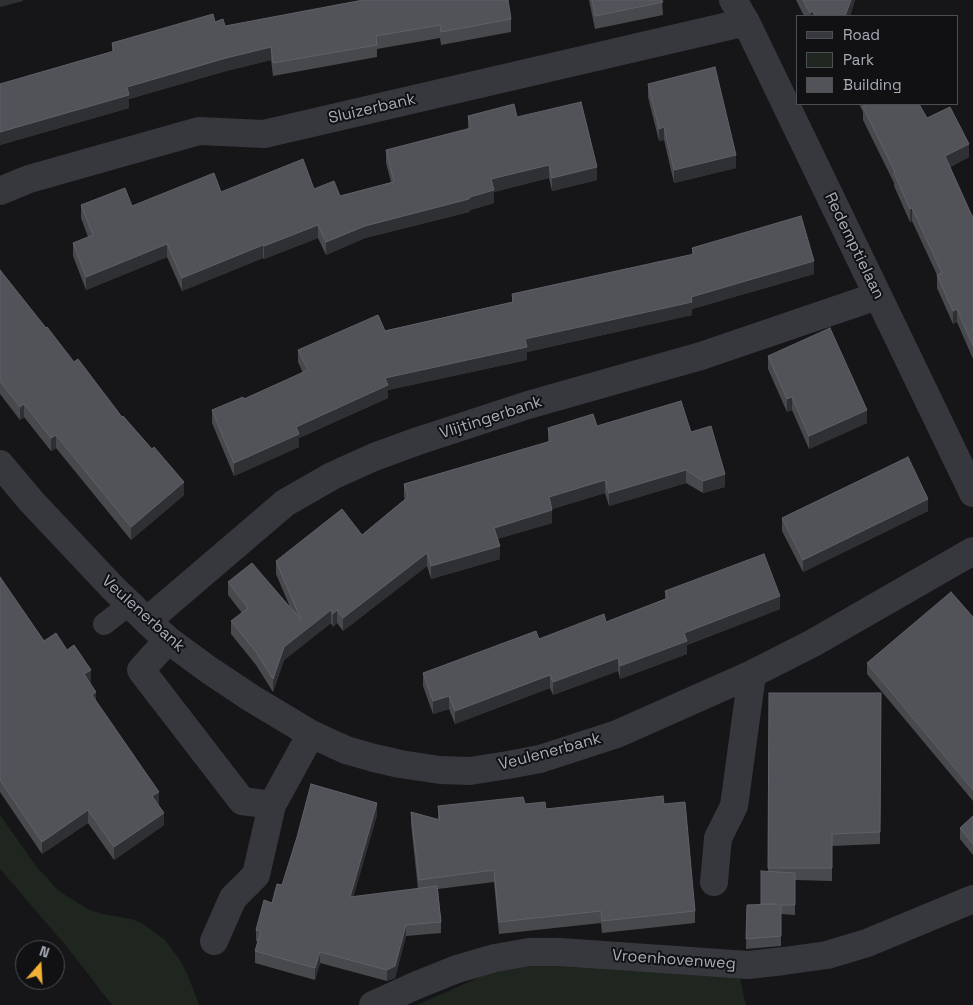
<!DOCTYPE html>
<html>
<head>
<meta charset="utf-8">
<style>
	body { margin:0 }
	#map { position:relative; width:973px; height:1005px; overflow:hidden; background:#161618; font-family:"Space Grotesk",sans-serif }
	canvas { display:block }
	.legend { position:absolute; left:796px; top:15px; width:162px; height:90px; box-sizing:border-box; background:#111113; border:1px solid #4d4f55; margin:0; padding:6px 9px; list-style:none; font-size:15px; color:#a8adb8 }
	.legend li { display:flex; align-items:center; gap:10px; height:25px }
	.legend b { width:25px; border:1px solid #4d4f55 }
	.north { position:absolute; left:15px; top:940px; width:50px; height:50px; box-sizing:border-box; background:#111113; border:1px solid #4d4f55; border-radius:50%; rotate:19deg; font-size:14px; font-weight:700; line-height:20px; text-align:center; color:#a8adb8 }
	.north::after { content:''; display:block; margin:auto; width:18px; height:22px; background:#f2b134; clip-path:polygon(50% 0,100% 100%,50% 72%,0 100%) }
</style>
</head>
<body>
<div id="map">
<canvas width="973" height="1005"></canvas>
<ul class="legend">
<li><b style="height:6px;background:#37383d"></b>Road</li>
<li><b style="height:14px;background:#1e261f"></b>Park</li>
<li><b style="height:14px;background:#525359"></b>Building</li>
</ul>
<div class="north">N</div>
</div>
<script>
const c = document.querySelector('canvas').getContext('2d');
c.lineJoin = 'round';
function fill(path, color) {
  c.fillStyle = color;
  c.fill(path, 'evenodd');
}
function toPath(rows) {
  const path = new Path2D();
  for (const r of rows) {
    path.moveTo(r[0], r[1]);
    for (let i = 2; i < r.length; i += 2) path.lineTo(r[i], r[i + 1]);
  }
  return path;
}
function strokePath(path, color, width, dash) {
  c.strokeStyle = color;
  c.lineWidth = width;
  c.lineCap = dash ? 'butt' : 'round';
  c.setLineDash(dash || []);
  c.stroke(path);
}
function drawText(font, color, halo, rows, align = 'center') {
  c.font = font + ' "Space Grotesk",sans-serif';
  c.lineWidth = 4;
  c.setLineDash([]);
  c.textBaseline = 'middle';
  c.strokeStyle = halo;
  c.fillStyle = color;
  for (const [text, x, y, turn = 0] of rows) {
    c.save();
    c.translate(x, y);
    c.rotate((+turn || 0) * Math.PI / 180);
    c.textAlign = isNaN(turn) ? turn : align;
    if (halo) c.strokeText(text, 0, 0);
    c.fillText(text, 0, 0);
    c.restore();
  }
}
fill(toPath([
	[0,815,36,866,56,888,65,895,90,910,103,914,132,919,143,924,165,940,180,960,188,976,199,1005,112,1005,67,947,0,869],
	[532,961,740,977,745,1002,747,1005,417,1005,482,976]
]), '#1e261f');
strokePath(toPath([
	[104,624,130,604]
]), '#37383d', 22);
strokePath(toPath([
	[733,0,746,22,973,493],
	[0,191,29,179,199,131,264,134,333,118,746,22],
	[0,464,31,501,112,587,147,621,168,640,209,670,251,698,311,734,346,750,374,758,400,764,440,770,470,771,508,765,540,759,617,734,752,674,813,643,973,551],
	[147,621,285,503,332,476,374,457,418,441,528,405,701,356,877,296],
	[168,640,141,670,242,801,272,805],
	[714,882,718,838,734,806,752,674],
	[214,941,233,898,256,875,272,805,311,734],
	[373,1005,417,985,457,969,495,958,529,952,560,952,748,965,784,961,827,955,867,943,973,899]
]), '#37383d', 28);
fill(toPath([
	[589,0,662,0,663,15,595,29],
	[796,0,855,0,850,16,804,16],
	[511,19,511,32,441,45,440,38,377,49,377,57,273,76,271,60,226,71,129,99,129,108,0,145,0,84,112,52,112,43,215,22,225,26],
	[648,84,736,168,674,183,664,140,659,141,648,97],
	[859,104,919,104,927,118,969,157,950,167,972,216,973,216,973,359,957,322,953,324,937,288,937,275,912,221,910,222,894,186,894,183,863,120,863,112],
	[468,116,517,117,597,180,552,191,549,178,494,192,494,203,470,210,469,212,365,238,326,255,318,238,264,259,263,258,182,291,167,257,86,290,73,256,73,243,88,237,81,218,81,205,132,206,221,192,314,189,340,196,391,182,386,163,386,150,468,129],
	[692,248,814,274,692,309,692,315,527,352,527,360,388,390,388,398,299,438,299,447,234,476,212,423,212,410,244,399,303,373,298,362,298,350,512,302,512,294,692,255],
	[0,270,46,328,74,362,122,417,184,495,131,540,56,448,51,451,24,417,20,420,0,394],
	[768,356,867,423,809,449,792,410,787,412,768,369],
	[597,426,691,432,725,487,703,493,686,483,609,506,605,493,552,509,552,523,497,539,500,559,431,579,427,566,343,631,337,623,333,627,331,623,284,660,273,692,256,665,231,634,231,621,242,613,228,595,228,582,290,607,276,574,276,561,362,535,405,499,404,497,404,484,548,442,548,428],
	[928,511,803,572,782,531,782,518],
	[0,577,44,641,67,650,91,683,90,683,96,701,159,804,158,805,164,825,114,860,88,823,42,854,0,792],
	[665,591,780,609,687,645,687,654,620,679,618,671,553,695,550,688,455,724,449,709,433,714,423,686,423,673,606,622,665,599],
	[973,617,973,801,867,674,867,663],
	[769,693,881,693,880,844,832,846,832,881,795,880,795,915,781,914,781,946,746,949,747,905,761,905,768,871],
	[525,804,546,809,664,804,695,911,695,923,602,933,601,923,499,934,494,882,438,889,441,922,441,933,406,936,395,978,387,981,320,963,315,980,255,963,255,951,258,942,256,941,256,930,282,885,377,815,353,897,418,889,411,824,411,812,438,820,438,806],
	[973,816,973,855,960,839,960,828]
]), '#47494d');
fill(toPath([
	[0,0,23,0,23,1,0,7],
	[851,0,855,0,850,16,845,16],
	[813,11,813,16,810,16,810,13],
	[271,47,271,60,226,71,129,99,129,108,0,145,0,132,127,87,226,58],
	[664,127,664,140,659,141,659,129],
	[969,144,969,157,945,169,945,156],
	[736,155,736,168,674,183,674,170],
	[549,165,549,178,494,192,494,203,470,210,469,212,365,238,326,255,326,242,365,226,470,197,491,179],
	[597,167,597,180,552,191,552,178],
	[912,208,912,221,910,222,910,209],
	[318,225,318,238,264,259,264,246],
	[167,244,167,257,86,290,86,277],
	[263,245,263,258,182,291,182,278],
	[814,261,814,274,692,309,692,315,527,352,527,360,388,390,388,398,299,438,299,447,234,476,234,463,296,427,385,378,525,339,691,297],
	[957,309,957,322,953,324,953,311],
	[792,397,792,410,787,412,787,399],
	[24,404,24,417,20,420,20,407],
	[867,410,867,423,809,449,809,436],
	[56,435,56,448,51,451,51,438],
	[686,470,686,483,609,506,609,493],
	[725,474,725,487,703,493,703,481],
	[605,480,605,493,549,510,549,497],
	[184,482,184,495,131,540,131,527],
	[928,499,928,511,803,572,803,560],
	[552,510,552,523,494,540,494,528],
	[500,546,500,559,431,579,431,566],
	[427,553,427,566,343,631,343,618],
	[780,596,780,609,687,645,687,654,620,679,620,666,684,633],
	[331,610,331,623,284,660,273,692,273,679,284,647],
	[337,610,337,623,333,627,333,614],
	[618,658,618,671,553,695,553,682],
	[91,670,91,683,84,687,84,674],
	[550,675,550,688,455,724,455,711],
	[96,692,96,704,92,695],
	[449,696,449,709,433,714,433,701],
	[159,792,159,804,152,809,152,796],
	[377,803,377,815,350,909,350,897],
	[88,810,88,823,42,854,42,842],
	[164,813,164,825,114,860,114,847],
	[406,925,406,936,395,978,387,981,387,970],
	[320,952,320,963,315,980,315,968]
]), '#2f3033');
const building = toPath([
	[363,0,508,0,511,19,441,32,440,25,376,36,377,45,273,63,271,47,226,58,127,87,129,95,0,132,0,84,114,51,112,43,213,14,215,22,223,19,225,26,363,0],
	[592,0,662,0,663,2,595,16,592,0],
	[803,0,851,0,845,16,816,16,813,11,810,13,803,0],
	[715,67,736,155,674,170,664,127,659,129,648,84,715,67],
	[581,102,597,167,552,178,549,165,491,179,494,190,470,197,469,199,365,226,326,242,318,225,264,246,263,245,182,278,167,244,86,277,73,243,93,235,81,205,125,188,132,206,214,173,221,192,303,159,314,189,334,181,340,196,394,182,386,150,471,128,468,116,514,104,517,117,581,102],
	[865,104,919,104,927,118,950,107,969,144,945,156,972,216,973,216,973,346,957,309,953,311,937,275,942,273,912,208,910,209,894,173,895,172,863,107,866,105,865,104],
	[801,216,814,261,691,297,692,302,525,339,527,347,385,378,388,385,296,427,299,434,234,463,212,410,243,397,244,399,308,370,298,350,378,315,385,331,513,302,512,294,694,254,692,248,801,216],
	[0,270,46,328,47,327,74,362,78,359,122,417,123,416,152,449,154,447,184,482,131,527,56,435,51,438,24,404,20,407,0,381,0,270],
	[830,328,867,410,809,436,792,397,787,399,768,356,830,328],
	[681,401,691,432,711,426,725,474,703,481,686,470,609,493,605,480,549,497,552,510,494,528,500,546,431,566,427,553,343,618,337,610,333,614,331,610,284,647,273,679,256,652,231,621,248,608,228,582,252,563,301,620,276,561,342,509,362,535,408,497,404,484,551,441,548,428,593,414,597,426,681,401],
	[908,457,928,499,803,560,782,518,908,457],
	[764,554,780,596,684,633,687,641,620,666,618,658,553,682,550,675,455,711,449,696,433,701,423,673,536,631,539,639,604,614,606,622,668,598,665,591,764,554],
	[0,577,44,641,56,633,67,650,74,645,91,670,84,674,96,692,92,695,159,792,152,796,164,813,114,847,88,810,42,842,0,780,0,577],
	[951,592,973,617,973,790,867,663,951,592],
	[769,693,881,693,880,832,832,834,832,868,768,868,769,693],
	[311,784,377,803,350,897,437,886,441,922,406,925,395,966,387,970,320,952,315,968,255,951,261,931,256,930,264,900,272,903,277,884,282,885,297,837,311,784],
	[663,796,664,804,685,802,695,911,602,921,601,911,499,922,494,870,419,880,411,812,440,820,438,806,523,797,525,804,545,802,546,809,663,796],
	[973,816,973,844,960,828,973,816],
	[761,871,795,873,795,905,781,905,781,936,746,939,747,905,777,904,761,904,761,871]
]);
fill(building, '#525359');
strokePath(building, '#5f6168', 1);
drawText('16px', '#a8adb8', '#111113', [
	["Sluizerbank",372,109,-13],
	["Redemptielaan",854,246,64],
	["Vlijtingerbank",491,418,-18],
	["Veulenerbank",143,614,42],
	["Veulenerbank",550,752,-15],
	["Vroenhovenweg",674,960,4]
]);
</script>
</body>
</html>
